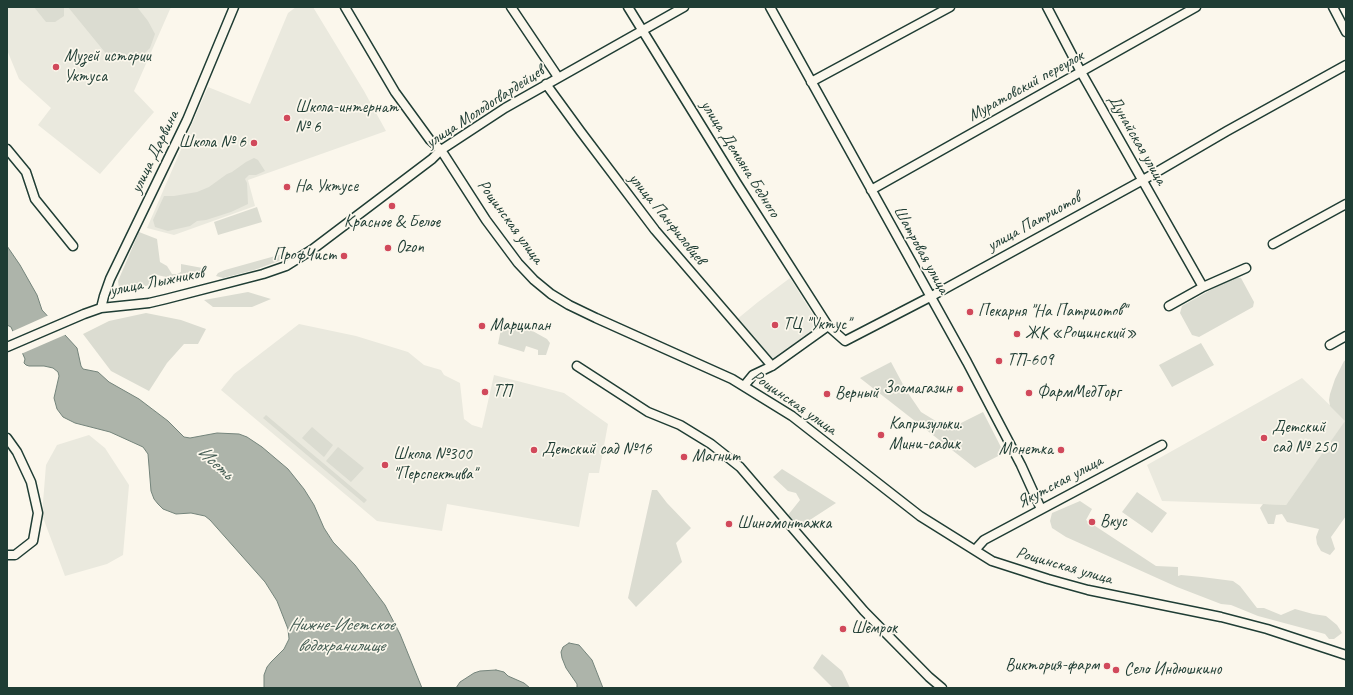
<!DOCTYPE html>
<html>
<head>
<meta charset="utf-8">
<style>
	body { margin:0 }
	#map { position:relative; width:1353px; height:695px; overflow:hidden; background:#fbf7ec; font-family:Caveat,sans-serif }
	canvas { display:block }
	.frame { position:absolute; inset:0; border:8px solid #1f3d34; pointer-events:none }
</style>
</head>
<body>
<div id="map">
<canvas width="1353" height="695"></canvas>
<div class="frame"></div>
</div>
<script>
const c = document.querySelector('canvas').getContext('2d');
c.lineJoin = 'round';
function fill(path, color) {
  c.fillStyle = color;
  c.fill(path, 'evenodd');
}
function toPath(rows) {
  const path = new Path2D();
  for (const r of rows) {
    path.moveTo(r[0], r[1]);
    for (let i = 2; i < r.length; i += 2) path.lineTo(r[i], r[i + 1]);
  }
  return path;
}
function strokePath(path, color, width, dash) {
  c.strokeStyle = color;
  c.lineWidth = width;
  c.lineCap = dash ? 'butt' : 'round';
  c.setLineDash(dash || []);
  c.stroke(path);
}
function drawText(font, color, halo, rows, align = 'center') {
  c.font = font + ' Caveat,sans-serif';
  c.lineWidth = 3.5;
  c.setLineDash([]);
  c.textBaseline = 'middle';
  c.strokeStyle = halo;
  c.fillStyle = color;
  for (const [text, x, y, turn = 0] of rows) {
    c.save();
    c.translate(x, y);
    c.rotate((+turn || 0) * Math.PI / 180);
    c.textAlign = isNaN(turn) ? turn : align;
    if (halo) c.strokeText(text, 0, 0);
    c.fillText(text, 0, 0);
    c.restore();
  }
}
fill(toPath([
	[7,7,171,7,134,91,154,112,100,174,38,125,51,108,19,79,7,50],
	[296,7,313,7,364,91,386,131,248,180,255,206,174,235,147,228,208,87,250,104,288,13],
	[790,278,820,326,771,361,736,320,758,302],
	[299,324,356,336,408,352,424,365,441,370,444,375,460,383,464,419,472,425,482,428,494,375,564,393,608,424,599,473,589,473,579,527,447,504,442,531,377,521,221,390,234,374],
	[1302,378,1346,421,1286,505,1162,501,1147,465],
	[89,435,105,448,129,485,123,555,107,564,65,576,42,515,46,465,57,445]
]), '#eae9de');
fill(toPath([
	[34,7,64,7,64,16,55,22,46,22],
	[68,7,137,7,148,21,155,34,150,48,142,56,132,61,120,62,108,56],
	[254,158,258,160,265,171,256,175,249,175,245,179,247,183,248,204,231,212,206,220,197,221,190,226,168,231,155,227,153,220,164,196,174,196,197,192,209,187,227,174,232,172,246,162],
	[257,207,262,222,218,235,214,222],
	[139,232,157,239,160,262,167,266,172,274,177,274,181,272,181,264,208,269,192,275,175,279,157,275,154,284,133,289,119,288,118,281],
	[286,253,289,253,279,261,254,270,223,278,216,276,218,273,225,270],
	[1234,277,1241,278,1254,302,1253,307,1199,337,1192,335,1180,313,1182,306],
	[248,292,271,299,252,307,213,307,204,300],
	[146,313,181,320,206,329,198,344,184,344,167,363,149,391,111,371,83,334,109,321],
	[502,324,520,324,547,339,550,343,546,355,538,355,538,350,526,346,524,352,498,344],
	[1201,343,1214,365,1172,387,1159,365],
	[1346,360,1346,391,1345,393,1346,394,1346,516,1331,537,1335,549,1330,555,1321,551,1317,544,1316,537,1319,529,1287,522,1282,514,1276,515,1274,524,1268,524,1260,508,1263,504,1286,505,1345,421,1330,406,1329,400,1330,394,1335,379,1344,361],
	[891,362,906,390,921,412,944,426,955,426,983,412,1004,453,975,468,860,378],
	[266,415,367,500,364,503,263,418],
	[312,427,333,445,324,457,302,438],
	[338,447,364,468,351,482,326,461],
	[782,469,836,503,799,527,788,515,800,500,796,493,788,491,773,477],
	[652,490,657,490,667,503,691,528,676,543,682,562,636,607,628,598],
	[1137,492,1167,513,1152,533,1122,512],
	[1080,501,1092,509,1086,520,1156,566,1178,567,1178,576,1181,575,1202,577,1233,581,1240,586,1257,608,1264,608,1281,615,1295,609,1313,614,1326,616,1337,625,1342,633,1334,639,1329,639,1325,634,1258,616,1231,605,1221,604,1177,587,1066,537,1052,528,1050,521,1052,513],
	[822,654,842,671,850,688,833,688,813,668]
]), '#dbdcd1');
const water = toPath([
	[7,246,20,265,37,295,42,310,77,348,81,366,83,369,98,372,109,382,139,399,168,421,184,437,190,438,217,433,239,434,247,437,262,447,288,469,304,489,314,505,324,528,333,542,355,565,385,605,400,634,422,688,264,688,264,675,267,667,271,662,284,649,289,639,288,629,277,601,265,582,210,520,205,516,191,513,176,514,163,509,158,504,154,499,151,491,148,454,143,447,110,432,75,423,63,417,57,409,54,398,59,376,58,372,53,368,44,366,29,366,26,365,24,363,25,359,11,327,7,325,7,246],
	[569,643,579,645,592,660,603,688,577,688,577,684,566,668,562,658,561,652,563,647,569,643],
	[496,670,504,672,508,676,524,683,530,688,456,688,460,682,474,673,480,671,496,670]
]);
fill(water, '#adb4aa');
strokePath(water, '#74847b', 1);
fill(toPath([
	[49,315,67,334,21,354,11,332]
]), '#fbf7ec');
const minor = toPath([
	[345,7,395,92,430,140,441,150,486,220,518,263,534,280,551,294,569,305,596,318,732,379,792,416,920,516,992,561,1048,579,1088,590,1221,617,1267,629,1346,655],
	[511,7,558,77],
	[628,7,736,182,828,326,845,341,930,297,1143,180,1227,131,1346,65],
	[770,7,967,362,1021,465,1041,509],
	[1047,7,1081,72,1203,287],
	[1333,7,1346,32],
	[811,82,950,7],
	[546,84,581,132,655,230,772,366],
	[7,149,26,172,35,199,73,246],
	[871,190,1196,7],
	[1273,244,1346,204],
	[1169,306,1203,287,1246,268],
	[101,308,104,296,110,279,187,120,234,7],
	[1330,345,1346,336],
	[7,347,84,314,101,308,149,303,166,299,263,274,286,266,313,249,432,159,441,150,505,108,684,7],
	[577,366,648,412,680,425,711,444,740,467,864,611,929,677,942,688],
	[744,386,753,375,772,366,828,326],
	[7,438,17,452,31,482,38,513,33,541,15,555,7,555],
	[975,550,984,540,1162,445]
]);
strokePath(minor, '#1f3d34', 11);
strokePath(minor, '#fbf7ec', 8);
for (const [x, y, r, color] of [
	[56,67,4,"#d1495b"],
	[287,118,4,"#d1495b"],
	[254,143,4,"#d1495b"],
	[287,187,4,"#d1495b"],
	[392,206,4,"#d1495b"],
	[388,248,4,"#d1495b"],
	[344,256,4,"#d1495b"],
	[970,312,4,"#d1495b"],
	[775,325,4,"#d1495b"],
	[482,326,4,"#d1495b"],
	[1017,334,4,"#d1495b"],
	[999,361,4,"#d1495b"],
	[960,389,4,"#d1495b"],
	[485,392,4,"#d1495b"],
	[1029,393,4,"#d1495b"],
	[827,394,4,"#d1495b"],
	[881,435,4,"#d1495b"],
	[1264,438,4,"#d1495b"],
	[534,450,4,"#d1495b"],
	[1061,450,4,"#d1495b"],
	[684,457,4,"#d1495b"],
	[385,465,4,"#d1495b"],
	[1092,522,4,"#d1495b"],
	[729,524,4,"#d1495b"],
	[843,629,4,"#d1495b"],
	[1107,666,4,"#d1495b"],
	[1116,670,4,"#d1495b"]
]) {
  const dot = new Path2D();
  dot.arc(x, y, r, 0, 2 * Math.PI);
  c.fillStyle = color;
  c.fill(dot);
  strokePath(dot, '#fbf7ec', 1.5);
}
drawText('17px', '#1f3d34', '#fbf7ec', [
	["Музей истории",64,57],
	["Уктуса",64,77],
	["Школа-интернат",295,108],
	["№ 6",295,128],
	["Школа № 6",246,143,"right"],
	["На Уктусе",295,187],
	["Красное & Белое",392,223,"center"],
	["Ozon",396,248],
	["ПрофЧист",336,256,"right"],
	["Пекарня \"На Патриотов\"",978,312],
	["ТЦ \"Уктус\"",783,325],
	["Марципан",490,326],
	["ЖК «Рощинский»",1025,334],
	["ТП-609",1007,361],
	["Зоомагазин",952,389,"right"],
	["ТП",493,392],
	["ФармМедТорг",1037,393],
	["Верный",835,394],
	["Капризульки.",889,425],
	["Мини-садик",889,445],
	["Детский",1272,428],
	["сад № 250",1272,448],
	["Детский сад №16",542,450],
	["Монетка",1053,450,"right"],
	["Школа №300",393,455],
	["\"Перспектива\"",393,475],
	["Магнит",692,457],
	["Вкус",1100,522],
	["Шиномонтажка",737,524],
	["Шемрок",851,629],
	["Виктория-фарм",1099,666,"right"],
	["Село Индюшкино",1124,670]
], 'left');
drawText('17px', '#1f3d34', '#fbf7ec', [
	["Муратовский переулок",1026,86,-29],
	["улица Молодогвардейцев",485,107,-33],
	["Дунайская улица",1137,140,60],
	["улица Дарвина",155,152,-64],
	["улица Демьяна Бедного",740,159,58],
	["улица Панфиловцев",667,219,51],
	["Рощинская улица",510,222,54],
	["улица Патриотов",1034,222,-29],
	["Шатровая улица",921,250,61],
	["улица Лыжников",157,282,-11],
	["Рощинская улица",794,403,35],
	["Якутская улица",1060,482,-28],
	["Рощинская улица",1064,566,16]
]);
drawText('italic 18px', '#425b52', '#fbf7ec', [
	["Исеть",215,463,42],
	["Нижне-Исетское",341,625],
	["водохранилище",341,646]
]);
</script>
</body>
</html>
